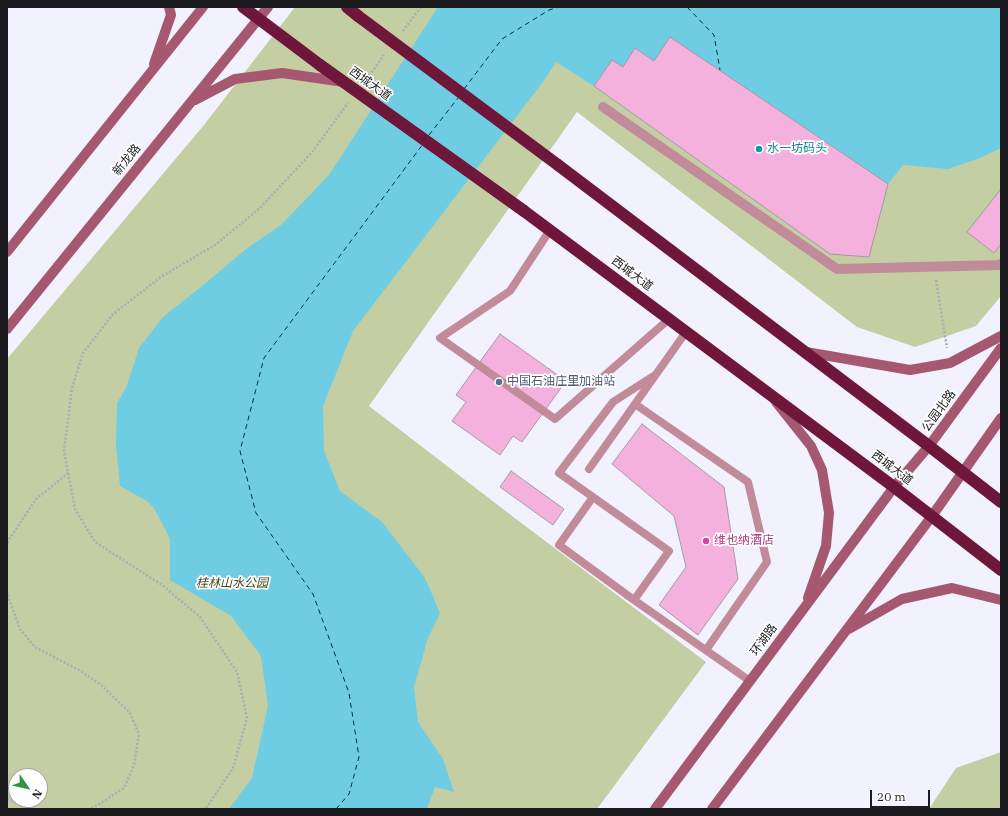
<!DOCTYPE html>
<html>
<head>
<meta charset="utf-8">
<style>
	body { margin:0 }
	#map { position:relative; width:1008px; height:816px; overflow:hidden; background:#f2f2fe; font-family:"IBM Plex Serif",serif }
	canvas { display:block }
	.frame { position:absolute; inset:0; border:8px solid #1c1c20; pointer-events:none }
	.north { position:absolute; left:8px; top:768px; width:40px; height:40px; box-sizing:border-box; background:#fff; border:1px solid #a4a4a6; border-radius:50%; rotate:124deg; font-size:11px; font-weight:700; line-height:16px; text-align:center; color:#1c1c20 }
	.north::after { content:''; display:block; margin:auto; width:14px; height:18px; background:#349244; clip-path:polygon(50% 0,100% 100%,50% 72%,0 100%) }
	.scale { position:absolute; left:870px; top:790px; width:60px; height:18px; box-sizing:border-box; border:2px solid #1c1c20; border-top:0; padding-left:5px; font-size:12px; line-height:14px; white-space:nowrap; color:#1c1c20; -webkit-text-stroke:3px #fff; paint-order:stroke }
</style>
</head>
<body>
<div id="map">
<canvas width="1008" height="816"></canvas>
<div class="frame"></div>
<div class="north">N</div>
<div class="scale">20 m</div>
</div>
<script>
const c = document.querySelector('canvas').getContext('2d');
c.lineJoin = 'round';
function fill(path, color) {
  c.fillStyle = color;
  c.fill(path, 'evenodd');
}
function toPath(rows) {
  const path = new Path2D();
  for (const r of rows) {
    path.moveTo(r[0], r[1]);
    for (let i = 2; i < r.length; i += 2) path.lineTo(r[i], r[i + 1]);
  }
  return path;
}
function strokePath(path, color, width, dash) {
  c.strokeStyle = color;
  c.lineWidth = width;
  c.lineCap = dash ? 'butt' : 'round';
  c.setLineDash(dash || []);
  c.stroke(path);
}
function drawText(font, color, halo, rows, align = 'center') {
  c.font = font + ' "IBM Plex Serif","Noto Sans SC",serif';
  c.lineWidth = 3.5;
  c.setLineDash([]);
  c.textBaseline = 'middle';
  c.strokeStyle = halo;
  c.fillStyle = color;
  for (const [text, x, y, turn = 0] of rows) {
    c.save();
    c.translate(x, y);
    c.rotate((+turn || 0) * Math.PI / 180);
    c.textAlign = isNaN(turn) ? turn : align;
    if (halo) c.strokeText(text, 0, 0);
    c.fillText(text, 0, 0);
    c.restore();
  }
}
fill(toPath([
	[295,7,1001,7,1001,296,976,326,915,347,857,327,577,112,369,406,516,519,706,662,597,809,7,809,7,359,204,125],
	[16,776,40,776,40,800,16,800],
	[1001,752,1001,809,929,809,956,768]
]), '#c3cea3');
fill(toPath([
	[438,7,1001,7,1001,148,980,158,948,169,903,165,888,184,670,37,654,61,635,48,623,67,612,60,594,86,556,62,545,79,353,331,323,406,324,451,340,491,382,522,425,578,440,613,428,638,414,687,418,722,443,759,454,792,435,787,427,809,229,809,252,778,268,706,261,656,231,616,170,580,170,539,154,508,147,501,120,486,116,445,117,403,126,388,139,348,163,317,201,287,246,249,281,225,329,175]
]), '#6ecde3');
strokePath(toPath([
	[687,7,714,35,720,70],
	[464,89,502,39,549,10,560,7],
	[429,135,458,98],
	[336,809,349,794,359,757,349,693,313,594,256,513,240,451,264,358,423,144]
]), '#01313a', 1, [5, 4]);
const building = toPath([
	[670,37,888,184,869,257,830,254,594,86,612,60,623,67,635,48,654,61,670,37],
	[1001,189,1001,244,994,253,967,232,1001,189],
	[500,334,566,381,522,442,513,436,500,455,452,421,466,402,456,395,500,334],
	[642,424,724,487,738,579,698,635,659,605,686,567,674,516,612,464,642,424],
	[511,471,564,509,553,525,500,487,511,471]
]);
fill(building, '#f4b1de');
strokePath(building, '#a59aa1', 1);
strokePath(toPath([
	[403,31,421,7],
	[367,79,384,55],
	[936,280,947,348],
	[7,547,8,541,36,499,68,473],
	[7,591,9,599,20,629,35,647,79,670,100,684,130,713,139,734,134,765,124,788,98,805,89,809],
	[7,798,27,809],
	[202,809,207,807,233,768,247,718,237,672,200,617,162,585,95,542,75,509,64,451,72,388,83,353,113,314,161,277,215,245,259,209,313,151,348,103]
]), '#acacb5', 2.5, [2, 2]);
strokePath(toPath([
	[550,230,510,291,440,338,555,419,669,319],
	[655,375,613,402,559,473,669,551,634,600,750,681],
	[635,404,748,482,767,562,706,650],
	[589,469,686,332],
	[593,497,559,545,634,600]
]), '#c28b9a', 8);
strokePath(toPath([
	[603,107,837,269,1000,265,1001,264]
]), '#c28b9a', 10);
strokePath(toPath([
	[154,64,171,15,169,7],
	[195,100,235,79,282,73,344,82],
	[7,252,203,7],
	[7,329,268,7],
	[806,352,910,370,950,363,1001,336],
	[776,402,811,446,822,470,829,513,826,546,808,598],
	[849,629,902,599,952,588,1001,600],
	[655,809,894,487,929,446,1001,348],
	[712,809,932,516,1001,418]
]), '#a65870', 10);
strokePath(toPath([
	[243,7,320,65],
	[347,7,358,16],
	[558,165,929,446,1001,502],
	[524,211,894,487,1001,570]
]), '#6f173a', 12);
strokePath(toPath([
	[358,16,558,165],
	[320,65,524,211]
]), '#6f173a', 12);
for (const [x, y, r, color] of [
	[759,149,4,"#0f9aa8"],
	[499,382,4,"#5c6f8a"],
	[706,541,4,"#d1479c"]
]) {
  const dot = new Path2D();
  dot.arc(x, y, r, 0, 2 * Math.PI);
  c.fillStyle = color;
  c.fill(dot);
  strokePath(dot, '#fff', 1.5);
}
drawText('12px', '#1c1c20', '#fff', [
	["西城大道",370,84,36],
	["新龙路",127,160,-51],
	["西城大道",632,274,37],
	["公园北路",939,411,-54],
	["西城大道",892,468,37],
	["环湖路",764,640,-54]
]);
drawText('12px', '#0d838f', '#fff', [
	["水一坊码头",767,149]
], 'left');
drawText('12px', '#4e5e75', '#fff', [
	["中国石油庄里加油站",507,382]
], 'left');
drawText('12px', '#b23c85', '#fff', [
	["维也纳酒店",714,541]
], 'left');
drawText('italic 12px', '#404a17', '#fff', [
	["桂林山水公园",232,584]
]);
</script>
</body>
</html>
